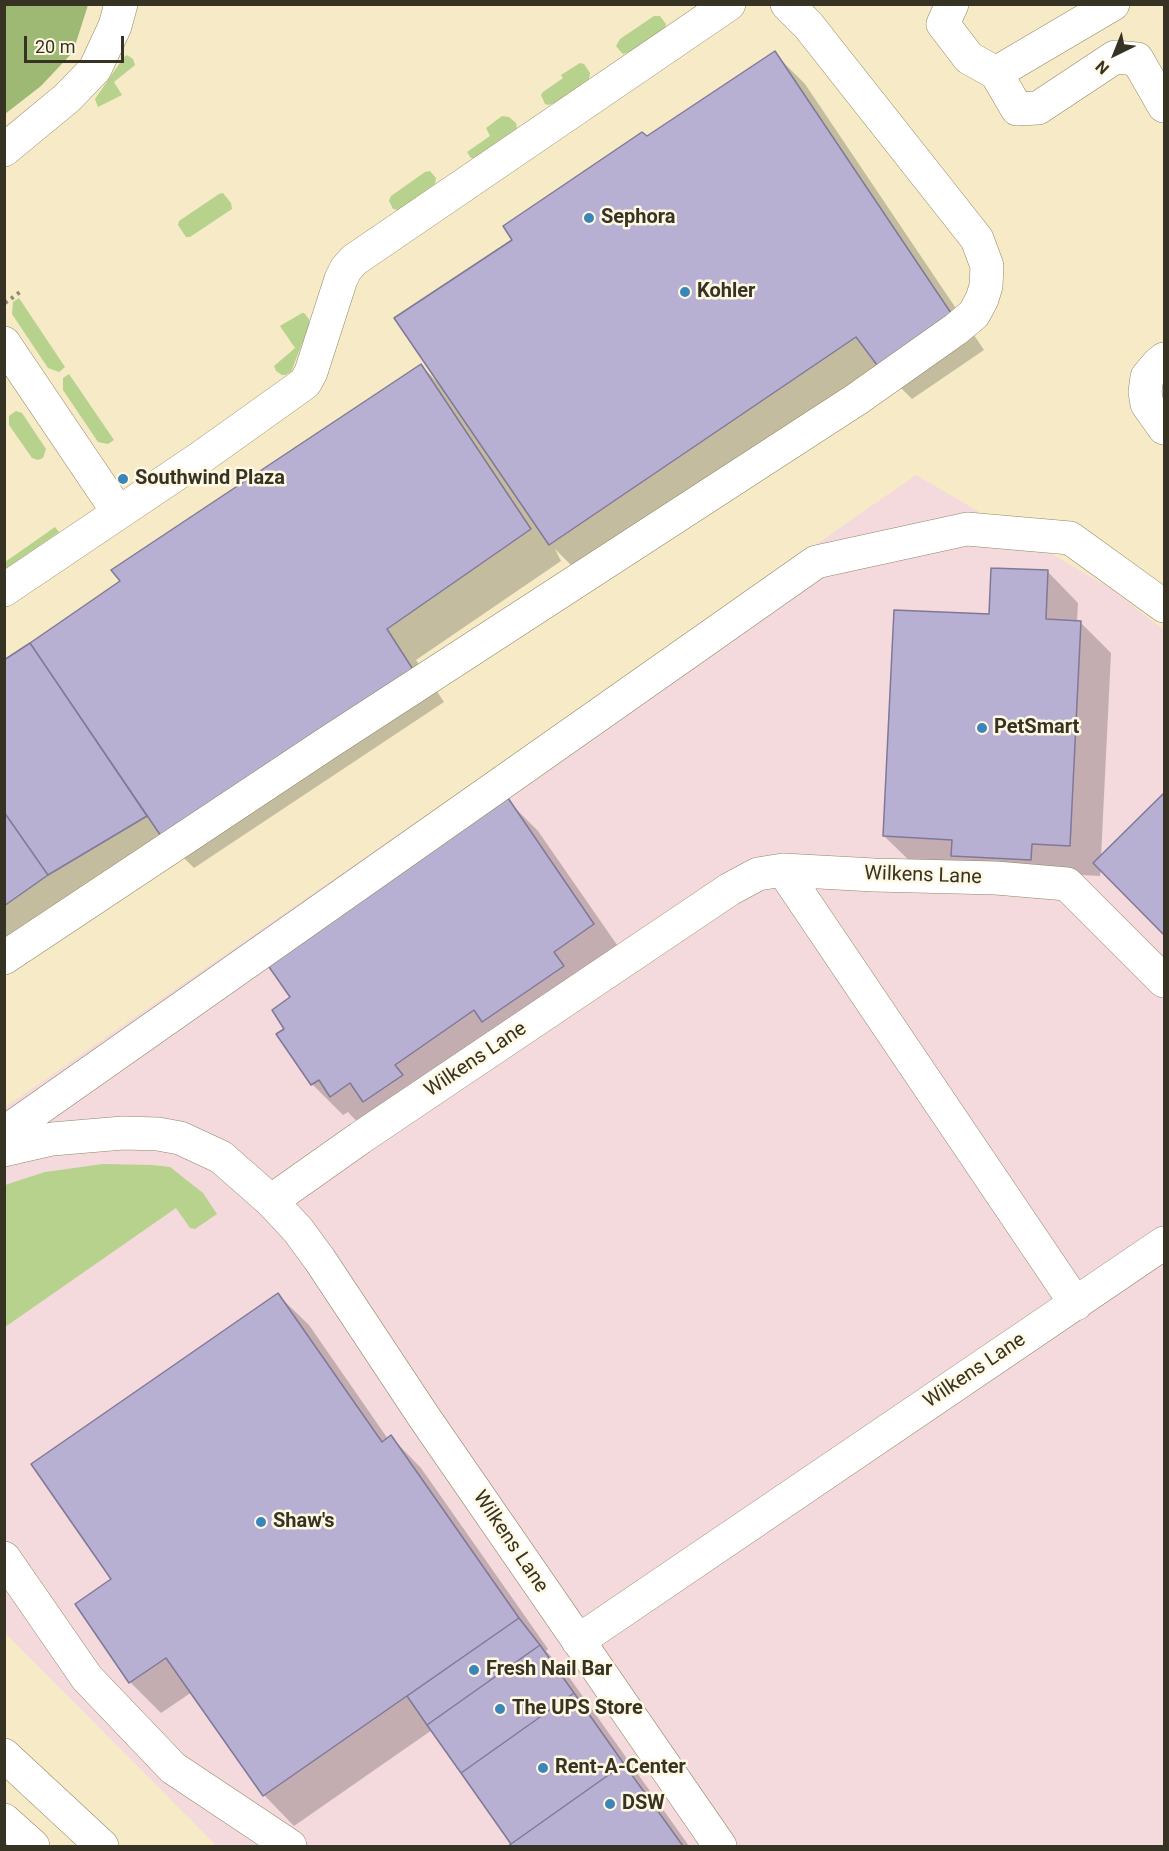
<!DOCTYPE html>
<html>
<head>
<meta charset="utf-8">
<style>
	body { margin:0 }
	#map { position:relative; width:1169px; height:1851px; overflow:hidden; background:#f6ebc6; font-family:Roboto,sans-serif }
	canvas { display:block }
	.frame { position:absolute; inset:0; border:6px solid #363224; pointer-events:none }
	.north { position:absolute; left:1085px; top:24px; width:60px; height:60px; -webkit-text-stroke:4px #fff8e2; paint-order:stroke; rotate:223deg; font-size:16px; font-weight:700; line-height:24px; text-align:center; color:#363224 }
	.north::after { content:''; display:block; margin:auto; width:21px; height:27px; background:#363224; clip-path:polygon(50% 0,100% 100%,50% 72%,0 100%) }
	.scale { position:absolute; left:24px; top:36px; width:100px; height:27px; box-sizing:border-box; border:3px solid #363224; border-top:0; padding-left:8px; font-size:18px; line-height:21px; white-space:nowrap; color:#363224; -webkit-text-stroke:4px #fff8e2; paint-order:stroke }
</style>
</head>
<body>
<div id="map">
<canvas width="1169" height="1851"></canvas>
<div class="frame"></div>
<div class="north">N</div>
<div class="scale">20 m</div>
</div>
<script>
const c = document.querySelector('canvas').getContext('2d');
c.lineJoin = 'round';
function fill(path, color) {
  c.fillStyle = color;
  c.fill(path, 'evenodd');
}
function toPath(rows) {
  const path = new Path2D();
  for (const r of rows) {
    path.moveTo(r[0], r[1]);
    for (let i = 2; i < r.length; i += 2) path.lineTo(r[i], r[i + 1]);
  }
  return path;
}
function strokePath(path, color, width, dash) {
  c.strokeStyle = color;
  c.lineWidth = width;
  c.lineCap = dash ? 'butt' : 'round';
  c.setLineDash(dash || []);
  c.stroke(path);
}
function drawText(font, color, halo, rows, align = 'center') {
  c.font = font + ' Roboto,sans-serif';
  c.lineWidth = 5;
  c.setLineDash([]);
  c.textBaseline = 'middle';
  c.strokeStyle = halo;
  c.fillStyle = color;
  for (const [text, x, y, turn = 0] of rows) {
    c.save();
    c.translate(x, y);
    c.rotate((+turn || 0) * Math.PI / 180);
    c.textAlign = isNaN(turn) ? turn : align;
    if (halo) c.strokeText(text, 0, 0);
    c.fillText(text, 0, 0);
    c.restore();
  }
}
fill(toPath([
	[916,475,1108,587,1164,630,1164,1846,217,1846,5,1633,4,1108]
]), '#f4d9dd');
fill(toPath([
	[654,16,660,16,666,24,665,28,629,52,623,54,621,52,616,46,620,39],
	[127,55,133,59,135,65,114,82,122,95,98,107,95,99,124,57],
	[580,63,584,64,590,73,589,79,555,103,548,105,545,104,541,95,543,92,563,78,561,75],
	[502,116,509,117,516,123,517,128,474,158,471,158,467,152,490,136,486,128],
	[430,171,436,178,435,184,398,210,393,209,389,201,391,196,425,172],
	[223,193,231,203,232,209,190,237,186,237,178,225,179,221,219,194],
	[19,298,65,367,59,372,48,368,12,314,13,302],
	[302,313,304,313,309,319,309,326,291,372,285,375,282,375,276,371,274,366,295,348,280,326],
	[69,374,114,440,108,444,98,442,63,390,63,378],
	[16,411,22,413,46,449,43,458,38,460,32,458,9,425,9,416],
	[55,527,59,532,5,569,5,562],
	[103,1164,152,1165,170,1167,203,1193,217,1214,195,1229,190,1228,176,1208,5,1327,5,1185,45,1172]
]), '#b7d28c');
fill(toPath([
	[5,4,88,5,73,52,41,86,5,114]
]), '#9eb973');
fill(toPath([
	[774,53,805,84,984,350,912,399,883,370,580,574,555,549,561,561,416,660,444,702,194,868,175,849,4,957,4,661,122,581,421,365,438,383,514,240,646,138],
	[1048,572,1078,603,1077,622,1080,622,1111,653,1101,857,1164,795,1164,933,1101,869,1100,876,915,866,884,836,991,616],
	[507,800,538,831,624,955,362,1127,348,1112,343,1115,313,1085,278,1035,286,1029,292,998],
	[278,1295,309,1325,388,1439,391,1437,421,1468,548,1649,546,1651,564,1670,689,1846,510,1846,513,1844,432,1730,294,1826,264,1795,192,1692,161,1713,130,1682,77,1605,113,1579]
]), '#0003');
const building = toPath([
	[775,51,955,319,880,369,856,337,549,545,394,318,512,240,503,226,642,132,647,136,775,51],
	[421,364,531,529,387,629,414,671,163,839,30,643,120,581,111,570,421,364],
	[991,568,1048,570,1046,619,1081,621,1070,846,1032,844,1031,860,951,856,952,840,883,836,894,610,989,614,991,568],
	[30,643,147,816,48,875,4,812,4,660,30,643],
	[1164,793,1164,935,1093,863,1164,793],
	[508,798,594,924,554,952,564,966,482,1022,474,1010,395,1065,403,1075,363,1102,350,1083,330,1097,319,1080,311,1085,276,1034,284,1029,272,1010,290,997,267,964,508,798],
	[4,812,48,875,4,906,4,812],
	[278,1293,382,1442,391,1435,519,1618,263,1796,166,1658,129,1683,75,1604,111,1579,31,1464,278,1293],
	[519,1618,540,1645,427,1725,407,1696,519,1618],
	[540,1645,574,1693,461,1773,427,1725,540,1645],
	[574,1693,624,1764,511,1844,461,1773,574,1693],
	[624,1764,683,1846,508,1846,511,1844,624,1764]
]);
fill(building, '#b8b0d2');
strokePath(building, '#807898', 1.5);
const minor = toPath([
	[952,4,943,24,969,58,996,73,1113,4],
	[996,73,1017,109,1038,108,1115,57,1137,59,1164,106],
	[4,150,67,98,95,69,115,26,121,4],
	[4,343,118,512],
	[1164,359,1158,364,1147,377,1145,392,1147,404,1164,428],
	[4,590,200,458,305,383,311,372,341,279,346,269,354,260,729,4],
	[783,870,1076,1304],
	[4,958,329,742,857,399,956,329,974,314,982,299,986,286,987,266,977,239,808,25,787,4],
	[4,1133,816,562,967,529,1070,538,1164,606],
	[4,1150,52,1139,123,1133,158,1134,180,1138,221,1157,271,1201,298,1230,320,1260,424,1417,720,1846],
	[271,1201,360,1138,730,889,758,874,783,870,874,875,996,878,1067,884,1164,981],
	[4,1558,87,1678,173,1768,290,1846],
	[578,1641,1164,1243],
	[4,1755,102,1846],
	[4,1820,33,1846]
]);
strokePath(minor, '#918665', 34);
strokePath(toPath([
	[5,303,20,292]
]), '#918a71', 4, [3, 4.5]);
strokePath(minor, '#fff', 33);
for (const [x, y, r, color] of [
	[589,218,6,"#3b85b9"],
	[685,292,6,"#3b85b9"],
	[123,479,6,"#3b85b9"],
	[982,728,6,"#3b85b9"],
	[261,1522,6,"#3b85b9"],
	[474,1670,6,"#3b85b9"],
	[500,1709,6,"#3b85b9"],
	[543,1768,6,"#3b85b9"],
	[610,1804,6,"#3b85b9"]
]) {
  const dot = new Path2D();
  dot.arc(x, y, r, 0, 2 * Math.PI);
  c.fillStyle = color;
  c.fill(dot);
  strokePath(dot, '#fff8e2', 2);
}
drawText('bold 20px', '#363224', '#fff8e2', [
	["Sephora",601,218],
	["Kohler",697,292],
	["Southwind Plaza",135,479],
	["PetSmart",994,728],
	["Shaw's",273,1522],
	["Fresh Nail Bar",486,1670],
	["The UPS Store",512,1709],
	["Rent-A-Center",555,1768],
	["DSW",622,1804]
], 'left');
drawText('20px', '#363224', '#fff8e2', [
	["Wilkens Lane",923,876,2],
	["Wilkens Lane",476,1060,-34],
	["Wilkens Lane",975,1371,-34],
	["Wilkens Lane",510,1542,56]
]);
</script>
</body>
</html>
